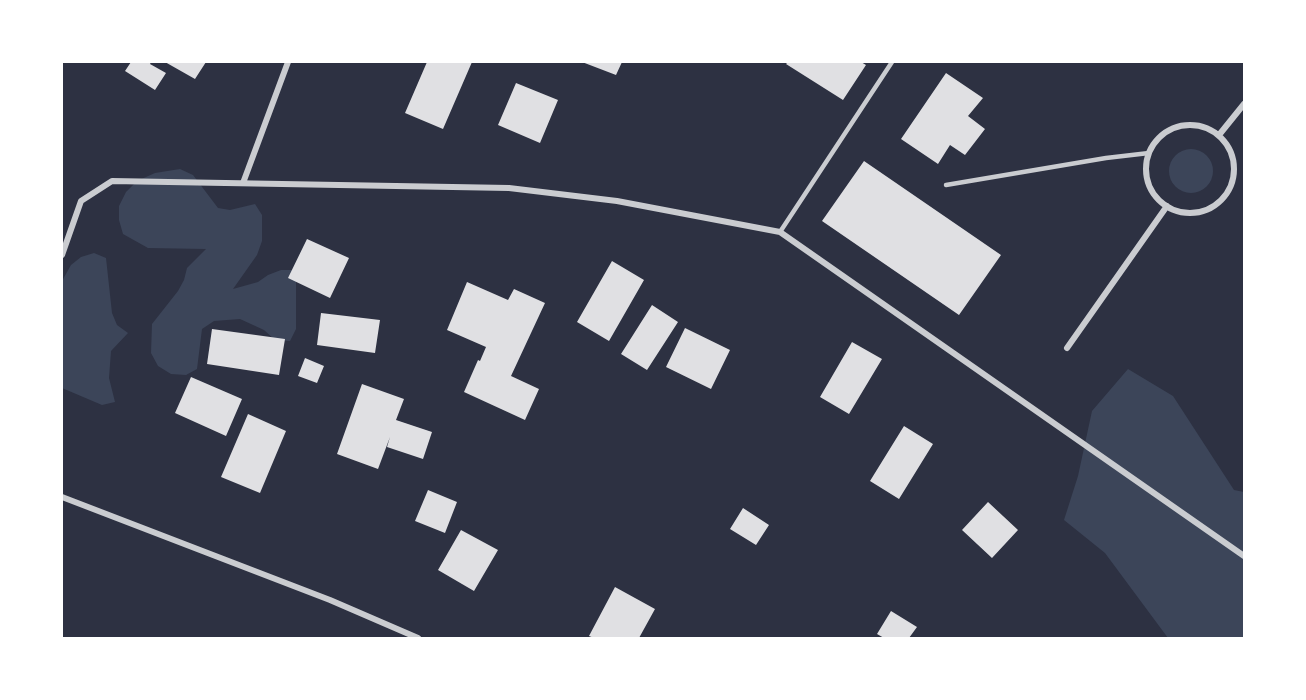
<!DOCTYPE html>
<html>
<head>
<meta charset="utf-8">
<style>
	body { margin:0 }
	#map { position:relative; width:1306px; height:700px; overflow:hidden; background:#2d3142; font-family:Poppins,sans-serif }
	canvas { display:block }
	.frame { position:absolute; inset:0; border:63px solid #fff; pointer-events:none }
</style>
</head>
<body>
<div id="map">
<canvas width="1306" height="700"></canvas>
<div class="frame"></div>
</div>
<script>
const c = document.querySelector('canvas').getContext('2d');
c.lineJoin = 'round';
function fill(path, color) {
  c.fillStyle = color;
  c.fill(path, 'evenodd');
}
function toPath(rows) {
  const path = new Path2D();
  for (const r of rows) {
    if (r.length === 3) {
      path.moveTo(r[0] + r[2], r[1]);
      path.arc(r[0], r[1], r[2], 0, 2 * Math.PI);
      continue;
    }
    path.moveTo(r[0], r[1]);
    for (let i = 2; i < r.length; i += 2) path.lineTo(r[i], r[i + 1]);
  }
  return path;
}
function strokePath(path, color, width, dash) {
  c.strokeStyle = color;
  c.lineWidth = width;
  c.lineCap = dash ? 'butt' : 'round';
  c.setLineDash(dash || []);
  c.stroke(path);
}
fill(toPath([
	[1191,171,22],
	[180,169,193,175,218,208,230,210,255,204,262,215,262,241,257,255,233,289,258,282,268,275,281,270,296,270,296,329,290,341,275,340,264,330,240,319,214,321,202,329,197,369,186,375,171,374,158,366,151,353,152,324,178,291,184,280,187,268,206,249,148,248,123,234,119,220,119,206,126,192,137,181,155,173],
	[94,253,106,258,112,313,117,325,128,333,111,351,109,378,115,402,102,405,62,388,62,281,71,265,81,257],
	[1128,369,1173,396,1234,490,1244,492,1244,638,1168,638,1105,553,1064,520,1078,476,1092,411]
]), '#3c4559');
fill(toPath([
	[131,62,151,62,150,64,166,73,155,90,125,71],
	[165,62,206,62,195,79],
	[427,62,472,62,443,129,405,113],
	[582,62,622,62,616,75],
	[788,62,861,62,866,65,843,100,786,64],
	[946,73,983,98,968,116,985,129,965,155,950,145,938,164,901,139],
	[516,83,558,100,540,143,498,125],
	[864,161,1001,255,959,315,822,221],
	[307,239,349,258,330,298,288,278],
	[612,261,644,280,609,341,577,322],
	[467,282,508,300,514,289,545,303,511,376,539,389,525,420,464,392,478,360,480,361,486,347,447,330],
	[652,305,678,322,647,370,621,354],
	[321,313,380,320,375,353,317,345],
	[685,328,730,350,711,389,666,367],
	[212,329,285,339,279,375,207,364],
	[852,342,882,359,849,414,820,397],
	[305,358,324,366,317,383,298,376],
	[191,377,242,399,226,436,175,413],
	[362,384,404,399,396,420,432,432,423,459,387,447,390,437,378,469,337,454],
	[248,414,286,431,260,493,221,477],
	[904,426,933,444,899,499,870,481],
	[428,490,457,502,445,533,415,521],
	[988,502,1018,530,992,558,962,530],
	[743,508,769,525,756,545,730,529],
	[461,530,498,550,474,591,438,570],
	[615,587,655,609,639,638,594,638,589,636],
	[891,611,917,627,909,638,884,638,877,634]
]), '#e0e0e3');
strokePath(toPath([
	[946,185,1106,158,1149,153],
	[780,232,892,62]
]), '#caccd0', 4.5);
strokePath(toPath([
	[1190,169,44],
	[1219,135,1244,104],
	[243,183,288,62],
	[62,255,81,201,112,181,509,188,617,201,780,232,1244,556],
	[1067,348,1167,206],
	[62,497,330,600,418,638]
]), '#caccd0', 6);
</script>
</body>
</html>
